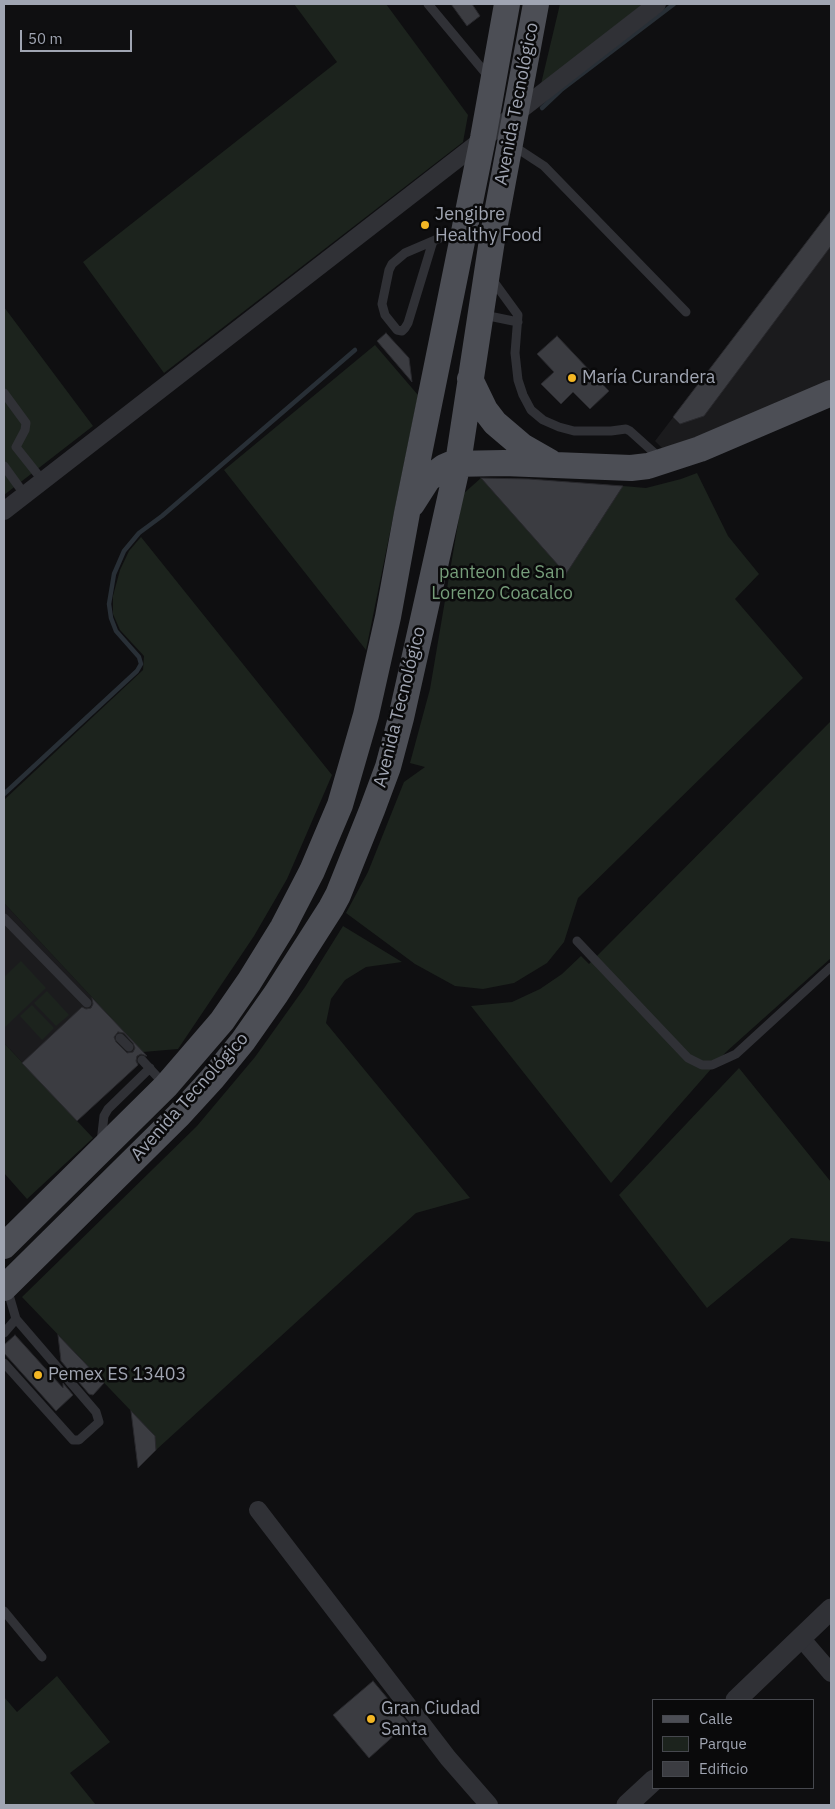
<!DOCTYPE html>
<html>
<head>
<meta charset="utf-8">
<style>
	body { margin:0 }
	#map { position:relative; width:835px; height:1809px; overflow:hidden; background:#0f0f11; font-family:"IBM Plex Sans",sans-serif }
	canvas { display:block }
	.frame { position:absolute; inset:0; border:5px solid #a0a5b2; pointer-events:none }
	.legend { position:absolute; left:652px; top:1699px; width:162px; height:90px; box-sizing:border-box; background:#0a0a0b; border:1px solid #46484e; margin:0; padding:6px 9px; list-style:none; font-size:15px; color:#a0a5b2 }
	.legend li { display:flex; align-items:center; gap:10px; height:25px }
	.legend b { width:25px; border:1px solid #46484e }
	.scale { position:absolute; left:20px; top:30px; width:112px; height:22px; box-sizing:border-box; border:2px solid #a0a5b2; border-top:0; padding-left:6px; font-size:15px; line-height:18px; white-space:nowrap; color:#a0a5b2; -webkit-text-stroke:4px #0a0a0b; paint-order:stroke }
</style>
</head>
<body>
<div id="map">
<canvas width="835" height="1809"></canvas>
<div class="frame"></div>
<ul class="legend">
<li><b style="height:6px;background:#4c4e55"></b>Calle</li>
<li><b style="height:14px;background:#1c231d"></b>Parque</li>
<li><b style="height:14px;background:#3b3c41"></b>Edificio</li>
</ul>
<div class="scale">50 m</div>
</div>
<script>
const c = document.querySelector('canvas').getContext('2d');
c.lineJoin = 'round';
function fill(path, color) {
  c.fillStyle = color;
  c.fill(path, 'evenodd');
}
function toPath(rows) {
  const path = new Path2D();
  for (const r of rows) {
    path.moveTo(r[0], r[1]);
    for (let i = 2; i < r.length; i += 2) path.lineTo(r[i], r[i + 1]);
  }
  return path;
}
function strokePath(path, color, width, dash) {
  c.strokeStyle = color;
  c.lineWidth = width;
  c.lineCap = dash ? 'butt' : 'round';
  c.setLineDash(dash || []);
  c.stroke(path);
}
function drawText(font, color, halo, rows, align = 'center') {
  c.font = font + ' "IBM Plex Sans",sans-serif';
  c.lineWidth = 5;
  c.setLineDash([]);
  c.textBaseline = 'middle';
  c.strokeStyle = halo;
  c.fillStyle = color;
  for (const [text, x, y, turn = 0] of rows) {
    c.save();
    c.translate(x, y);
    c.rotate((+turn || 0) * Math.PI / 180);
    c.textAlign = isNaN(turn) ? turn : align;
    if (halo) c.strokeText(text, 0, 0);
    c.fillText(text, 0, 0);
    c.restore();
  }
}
fill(toPath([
	[831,210,831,381,683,445,662,448,655,441],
	[4,903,147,1056,77,1121,4,1043]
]), '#1b1b1d');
fill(toPath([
	[294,4,386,4,468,115,463,142,164,373,83,262,337,62],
	[560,4,643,4,541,84],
	[4,307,93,426,4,495],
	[375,345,418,395,366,650,224,470],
	[697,473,728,536,759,574,735,599,803,678,578,898,564,942,547,963,514,983,483,989,455,986,415,964,346,913,368,872,404,782,425,767,410,763,430,689,463,494,481,478,566,574,623,486,646,488,681,479],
	[141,537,332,775,287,879,254,936,211,1000,178,1049,143,1052,4,903,4,800,143,670,144,656,120,630,113,614,113,596,120,570,129,551],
	[831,721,831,958,726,1052,611,1183,471,1006,512,1002,540,989,562,974,581,956,589,964],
	[343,926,402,962,366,967,345,980,331,999,326,1023,470,1198,416,1213,156,1450,155,1436,22,1297,197,1126,255,1057,305,987],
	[21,961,46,988,4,1028,4,977],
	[47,991,69,1015,56,1026,34,1003],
	[32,1005,54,1028,42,1040,20,1016],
	[4,1043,93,1138,27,1199,4,1173],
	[739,1068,831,1182,831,1242,791,1238,707,1308,619,1195],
	[57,1676,110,1742,70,1773,96,1805,4,1805,4,1697,17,1712]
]), '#1c231d');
strokePath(toPath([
	[542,108,561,90,674,4],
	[4,794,137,671,141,664,139,657,116,631,111,618,109,604,114,574,124,551,139,533,162,516,355,350]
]), '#282f36', 4.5);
const building = toPath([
	[451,4,472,4,480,16,467,26,451,4],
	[831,210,831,246,704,416,680,424,673,417,831,210],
	[386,333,409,358,412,382,377,341,386,333],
	[557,336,609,391,590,409,573,392,561,404,541,384,554,372,537,354,557,336],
	[481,478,529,479,623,486,566,574,481,478],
	[92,998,147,1056,141,1054,137,1056,136,1061,138,1065,77,1121,22,1063,82,1007,86,1009,91,1008,93,1004,92,998],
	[118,1032,124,1033,133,1043,135,1048,133,1052,127,1053,116,1042,114,1037,118,1032],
	[15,1335,63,1388,63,1383,73,1395,56,1411,4,1353,4,1345,15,1335],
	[58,1335,104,1383,93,1395,89,1394,61,1361,58,1335],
	[131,1411,155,1436,156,1450,138,1468,131,1411],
	[373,1681,408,1723,369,1758,333,1715,373,1681]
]);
fill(building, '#3b3c41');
strokePath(building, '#29292d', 1);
strokePath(toPath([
	[428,4,488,76],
	[512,145,544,166,686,312],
	[433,241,408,323,405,328,402,331,397,330,385,315,382,304,389,270,392,264,405,253,440,238,460,231],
	[491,278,518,315,515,353,518,380,523,395,531,410,543,420,559,427,574,431,611,431,626,429,630,431,660,458],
	[484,315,518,322],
	[4,393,26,423,25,430,16,447,43,481],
	[4,466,25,495],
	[4,918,87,1003],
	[577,941,688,1058,702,1065,712,1065,736,1054,831,967],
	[120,1038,129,1047],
	[142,1060,164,1084],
	[101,1142,104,1116,108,1109,150,1068],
	[4,1333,16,1319],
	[4,1363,73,1440,79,1440,99,1422,96,1412,16,1319,7,1288],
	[4,1611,42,1657]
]), '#303136', 9);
strokePath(toPath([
	[4,511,657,4],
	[258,1510,448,1758,489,1805],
	[801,1638,831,1673]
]), '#303136', 18);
strokePath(toPath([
	[736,1700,831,1609],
	[627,1805,654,1780]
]), '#303136', 21);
strokePath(toPath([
	[470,379,485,410,495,423,522,446,550,462],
	[412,504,428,479,444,467,451,464,504,463,631,468,648,466,700,449,831,393],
	[4,1246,166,1086,222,1021,249,982,283,927,312,871,340,805,366,715,388,617,407,513,483,138,507,4],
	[4,1288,179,1115,212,1079,243,1041,276,994,331,908,338,895,372,810,388,767,401,718,458,463,492,240,536,4]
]), '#4c4e55', 26);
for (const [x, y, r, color] of [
	[425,225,5,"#f3b624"],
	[572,378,5,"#f3b624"],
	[38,1375,5,"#f3b624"],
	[371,1719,5,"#f3b624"]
]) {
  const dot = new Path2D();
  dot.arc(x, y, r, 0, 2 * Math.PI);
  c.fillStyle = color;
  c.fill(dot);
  strokePath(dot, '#0a0a0b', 2);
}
drawText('18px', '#a0a5b2', '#0a0a0b', [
	["Avenida Tecnológico",517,104,-79],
	["Avenida Tecnológico",400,707,-76],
	["Avenida Tecnológico",190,1097,-48]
]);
drawText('18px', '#a0a5b2', '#0a0a0b', [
	["Jengibre",435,215],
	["Healthy Food",435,236],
	["María Curandera",582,378],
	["Pemex ES 13403",48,1375],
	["Gran Ciudad",381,1709],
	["Santa",381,1730]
], 'left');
drawText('18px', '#769d7a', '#0a0a0b', [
	["panteon de San",502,573],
	["Lorenzo Coacalco",502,594]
]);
</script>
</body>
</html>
